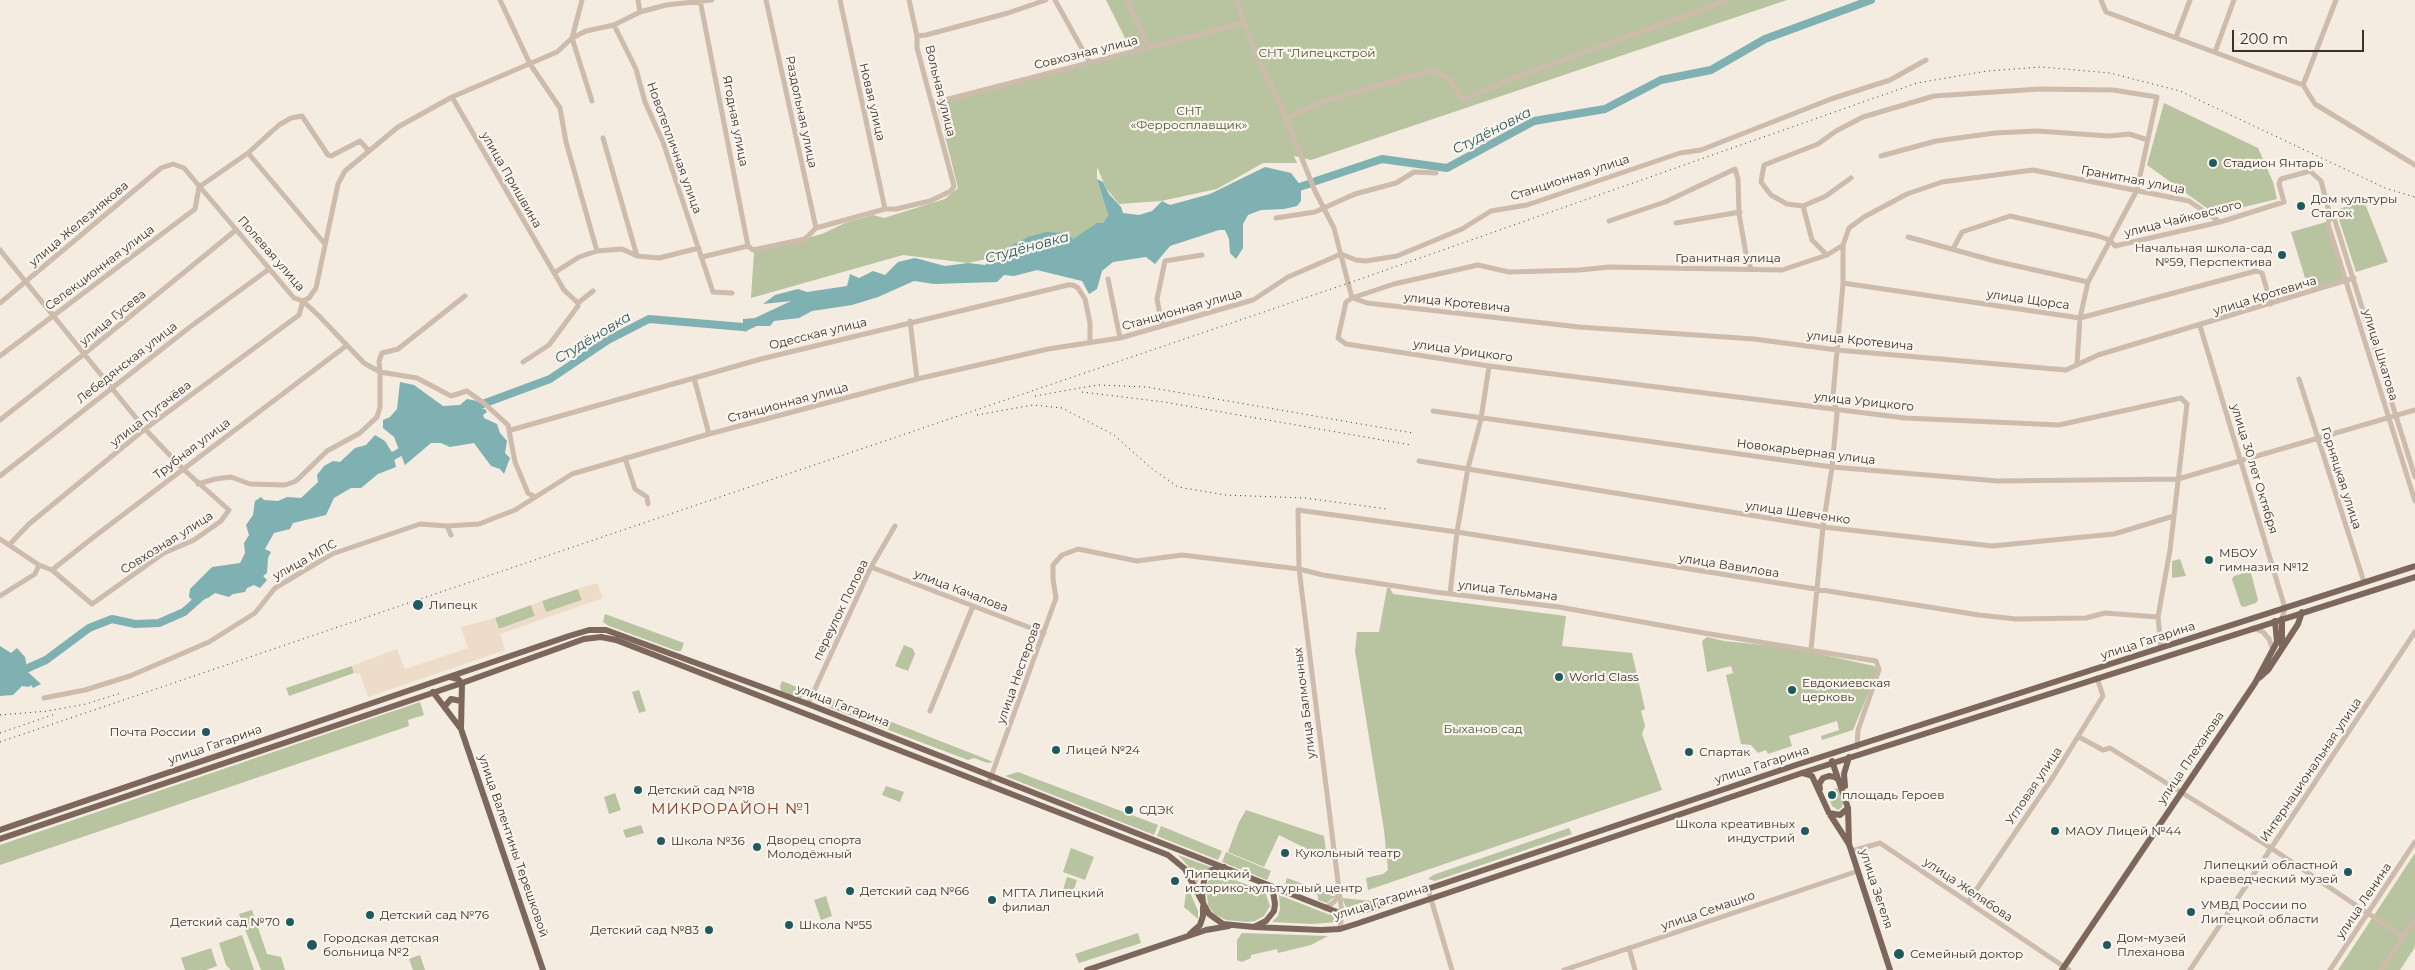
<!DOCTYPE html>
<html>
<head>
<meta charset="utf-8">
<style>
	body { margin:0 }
	#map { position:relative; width:2415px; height:970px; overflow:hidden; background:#f4ebe1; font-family:Montserrat,sans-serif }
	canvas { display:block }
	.scale { position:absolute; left:2232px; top:30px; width:132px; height:22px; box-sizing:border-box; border:2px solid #3b302b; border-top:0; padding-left:6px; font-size:15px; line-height:18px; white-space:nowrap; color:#3b302b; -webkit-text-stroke:4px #fbf5ee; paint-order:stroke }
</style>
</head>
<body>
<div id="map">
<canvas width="2415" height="970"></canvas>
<div class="scale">200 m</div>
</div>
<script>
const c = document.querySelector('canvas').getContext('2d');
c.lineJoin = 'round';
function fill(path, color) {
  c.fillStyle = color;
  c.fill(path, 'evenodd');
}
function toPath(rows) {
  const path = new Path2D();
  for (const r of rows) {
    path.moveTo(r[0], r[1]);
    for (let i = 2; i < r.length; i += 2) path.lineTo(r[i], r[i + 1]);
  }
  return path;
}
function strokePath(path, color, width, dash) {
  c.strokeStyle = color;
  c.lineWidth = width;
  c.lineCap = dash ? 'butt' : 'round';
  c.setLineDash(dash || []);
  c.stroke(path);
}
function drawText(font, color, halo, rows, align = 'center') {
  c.font = font + ' Montserrat,sans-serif';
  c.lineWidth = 4.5;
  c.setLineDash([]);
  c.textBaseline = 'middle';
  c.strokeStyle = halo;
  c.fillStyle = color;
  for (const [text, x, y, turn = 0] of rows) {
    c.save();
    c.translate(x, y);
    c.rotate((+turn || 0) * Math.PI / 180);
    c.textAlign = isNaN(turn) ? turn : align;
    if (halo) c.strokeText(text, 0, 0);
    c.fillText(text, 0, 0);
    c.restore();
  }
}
fill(toPath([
	[1106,0,1787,0,1311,160,1294,156,1297,163,1263,163,1217,189,1161,201,1119,204,1106,188,1097,167,1097,179,1108,215,1103,223,1073,239,1021,240,996,257,968,263,903,255,751,298,754,252,822,234,845,223,873,215,884,218,945,199,958,188,938,108,941,101,1132,52],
	[2164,103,2258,148,2273,182,2277,199,2215,214,2147,165],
	[2364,201,2388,262,2356,272,2336,210],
	[2326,222,2345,280,2309,291,2291,232],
	[2180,559,2186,576,2172,578,2172,561],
	[2247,572,2251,573,2258,600,2256,603,2244,607,2241,606,2232,579,2234,576],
	[1387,588,1390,588,1393,594,1566,616,1562,646,1632,653,1645,709,1641,711,1645,726,1642,734,1662,790,1368,890,1366,878,1383,874,1388,870,1384,830,1355,651,1357,632,1379,632],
	[578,589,582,600,546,613,542,601],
	[531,605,535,616,499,629,495,618],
	[605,614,684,643,681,651,677,651,609,626,603,622],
	[1707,637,1724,641,1792,648,1874,666,1878,670,1853,730,1822,740,1821,736,1839,730,1837,721,1789,736,1792,746,1768,754,1766,750,1758,753,1751,745,1741,744,1726,675,1733,673,1731,666,1707,672,1702,641],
	[904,645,913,649,915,654,908,671,895,666],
	[352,666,354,673,289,696,286,688],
	[782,681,807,691,807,695,800,698,781,691,780,686],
	[639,690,646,711,639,713,632,692],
	[825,696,981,757,993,762,987,763,974,758,968,760,828,707],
	[420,702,424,715,408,720,409,726,0,865,0,845],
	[1018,772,1158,825,1154,835,1005,776],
	[886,786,904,792,900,802,882,795],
	[1838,788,1843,803,1842,807,1838,810,1832,806,1827,792],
	[615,793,621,810,609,814,604,797],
	[1246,810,1324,836,1327,859,1279,835,1264,867,1228,852,1239,822],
	[641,825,644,833,626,838,623,830],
	[1161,826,1222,851,1218,860,1157,836],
	[1569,828,1572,834,1435,881,1428,879,1433,875],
	[1071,848,1094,857,1085,880,1063,872],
	[1226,852,1271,871,1267,880,1222,862],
	[2415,853,2415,947,2400,970,2338,970],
	[1178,855,1211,867,1199,878,1197,885,1188,866],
	[1220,874,1265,892,1270,906,1264,916,1255,921,1247,922,1226,920,1214,914,1208,905,1206,885,1211,877],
	[1067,877,1077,880,1071,899,1061,896],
	[1287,878,1335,896,1327,903,1318,900,1318,895,1293,886,1290,889,1284,887],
	[1187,885,1198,911,1198,919,1184,907],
	[1279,895,1325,913,1340,918,1338,922,1312,924,1272,922,1278,916,1280,909],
	[826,896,832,916,821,920,814,900],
	[1342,898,1381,902,1354,910,1346,907],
	[252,910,267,954,281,957,285,970,261,970,239,914],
	[1138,933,1141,943,1079,963,1075,954],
	[1242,933,1328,936,1311,945,1278,953,1277,949,1251,955,1251,958,1242,962,1237,960,1237,940],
	[242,935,254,970,231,970,226,965,219,943],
	[211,948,217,966,206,970,185,970,181,958],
	[420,955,425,970,413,970,409,959]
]), '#b8c4a0');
fill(toPath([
	[597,583,603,598,500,634,505,650,368,697,360,674,354,673,352,666,397,649,405,669,468,648,461,627,495,618,499,629,535,616,531,605,542,601,546,612,582,600,578,589]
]), '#ecdcc8');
fill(toPath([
	[1265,167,1291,173,1301,186,1301,201,1297,206,1284,209,1261,210,1248,215,1243,224,1243,248,1236,259,1230,253,1229,239,1225,230,1219,230,1170,246,1155,264,1146,257,1113,262,1102,271,1097,289,1089,294,1082,281,1037,270,1014,276,1004,275,997,282,934,284,914,281,878,297,852,305,812,311,799,318,774,321,770,326,755,326,745,332,743,327,743,319,755,318,791,301,763,304,775,295,798,289,807,292,847,286,850,274,859,278,873,271,885,275,898,262,915,258,945,266,968,263,985,265,1014,244,1028,237,1046,232,1065,233,1073,239,1097,223,1103,223,1108,215,1097,179,1103,182,1109,194,1121,207,1123,213,1139,215,1152,211,1162,201,1170,205,1210,194],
	[400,382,414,385,443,406,460,405,467,399,477,401,477,408,485,409,487,412,483,415,484,418,497,424,500,433,507,441,505,453,510,458,504,474,500,469,491,466,474,443,450,447,441,443,431,443,405,465,394,437,383,428,383,420,390,417,397,409],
	[375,435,385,441,393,454,396,467,378,474,361,488,351,488,334,498,326,515,293,523,290,529,274,533,265,549,271,552,268,558,267,573,263,576,267,580,260,588,254,585,247,588,245,592,233,594,229,597,215,593,208,598,194,602,189,597,190,589,212,567,240,563,245,553,244,543,249,535,246,525,253,515,255,501,261,497,264,500,278,501,287,497,301,498,318,482,317,475,324,466,333,461,340,462,355,448,366,445],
	[0,646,11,653,17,648,25,657,28,672,41,684,33,688,31,685,29,687,22,686,13,695,0,696]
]), '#7fb0b2');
strokePath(toPath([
	[1316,181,1382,159,1447,168,1534,121,1605,109,1661,80,1711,70,1765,39,1871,0],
	[1292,189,1309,184],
	[468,412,480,405,550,379,608,340,649,319,743,327,752,324],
	[386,460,409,447],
	[0,673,28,668,46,660,89,628,112,619,135,624,159,623,184,612,202,596]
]), '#7fb0b2', 8);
strokePath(toPath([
	[500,0,530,64,560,108,566,142,597,251],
	[582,0,572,38,592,101],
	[638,0,640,12],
	[700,0,748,246],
	[766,0,816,228],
	[840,0,885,209],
	[1055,0,1090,63],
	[1127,0,1149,48],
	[1236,0,1257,57,1278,99,1315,191,1334,228,1352,298],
	[2101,0,2106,12,2303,85,2315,104,2415,165],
	[614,25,636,69,645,102,663,142,713,292,732,293],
	[917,36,926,35,1008,13,1046,0],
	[2176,37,2190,0],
	[2215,52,2234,0],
	[2303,85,2336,0],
	[452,97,564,290,578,303,578,306,549,345,523,362],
	[933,103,1244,23],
	[1286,118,1322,102,1432,70,1450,80,1463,99,1469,97,1521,75,1729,0],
	[603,138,637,256],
	[248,153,325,244],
	[1881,156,1936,141,1995,133,2037,131,2109,136,2129,134,2148,140],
	[1803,206,1826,196,1851,178],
	[2330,215,2328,224,2415,501],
	[1276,218,1315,212,1355,194,1396,183,1414,172,1436,173],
	[1609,221,1665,202,1735,169,1738,179,1739,214,1746,254,1751,269],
	[1676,223,1740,212],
	[1908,237,1995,261,2088,282],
	[1953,249,1962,232,2010,216,2098,236,2110,240,2115,246,2220,222,2284,202,2279,184,2281,179,2310,171,2321,181,2330,215,2335,221,2415,477],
	[0,250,145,429,183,469,229,510,221,521,194,540,164,553,92,604,52,570,39,565,0,539],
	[1827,255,1812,240,1803,206,1787,204,1771,195,1761,182,1764,165,1818,144,1836,131,1863,117,1934,96,2040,89,2113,90,2157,97,2137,190,2088,282,2080,318,2077,364],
	[702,257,748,246,753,250,805,239,816,228,885,209,896,209,930,201,951,191,954,186,917,48,917,36,909,0],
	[554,273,579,257,597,251,622,249,637,256,659,258,699,248],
	[1108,279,1120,338],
	[1843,283,2080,318,2256,271,2262,273,2271,304],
	[1353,298,1367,303,1579,327,1754,339,1837,350,2066,370,2098,355,2354,278],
	[303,301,309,298,316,288,338,184,345,171,398,127,452,97,557,52,572,38,586,31,614,25,640,12,666,5,712,0],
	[0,303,161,168,173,164,184,168,294,298,303,301,319,316,364,363,380,372,379,361,382,353,398,349,465,296],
	[578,303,593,291],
	[910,321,917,379],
	[1162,325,1157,299,1165,261,1202,255],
	[2200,326,2285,608,2282,619],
	[0,356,195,209,199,187,248,153,279,125,291,118,302,116,328,155,331,156,360,141,368,150],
	[694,378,709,434],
	[2299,379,2364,582],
	[1433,411,1832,467,1998,481,2178,479,2415,410],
	[0,420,84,354,236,230],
	[511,430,761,359,1068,285,1073,285,1078,288,1085,299,1090,323,1090,341],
	[625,458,635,489,647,497,648,504],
	[1419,461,1823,527,1992,546,2114,534,2174,516],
	[0,476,190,327,269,269],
	[198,484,215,479,231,477,250,484,285,485,296,481,327,451,360,433,377,417,380,407,380,372,417,378,451,396,467,391,485,404,508,425,515,462,528,493,535,497],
	[447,526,451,535],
	[9,545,29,524,145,429,299,315,303,301],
	[871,567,1044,633],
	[52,570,95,536,346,346],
	[1450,594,1457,532,1468,468,1481,419,1489,366],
	[0,596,35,574,39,565],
	[2253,628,2263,632,2269,639,2273,650],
	[2161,648,2158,617,2170,550,2187,404,2181,398,2059,425,1905,418,1489,366,1346,344,1338,338,1346,302,1352,298,1394,284,1478,265,1509,272,1580,270,1609,267,1782,270,1827,255,1843,245,1849,228,1864,217,1907,194,1942,182,2033,170,2189,201,2220,222],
	[1811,650,1823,527,1832,467,1837,414,1833,396,1843,283,1843,245],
	[44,698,85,690,130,676,209,642,255,613,275,588,332,554,420,524,447,526,479,524,515,510,572,474,709,434,917,379,1048,349,1120,338,1253,300,1288,277,1341,254,1356,260,1366,261,1397,256,1462,229,1491,211,1527,205,1680,153,1701,150,1831,99,1890,80,1926,60],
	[808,704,871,567,895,526],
	[930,711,973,606],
	[2079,737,2103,750,2110,748,2271,848,2403,937],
	[988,785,1056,598,1053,579,1053,565,1062,555,1078,549,1137,561,1182,555,1299,569,1323,575,1435,592,1559,607,1698,632,1876,661,1879,670,1858,730,1857,747],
	[1852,851,1880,843,2069,970],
	[1428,889,1452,970],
	[1968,902,2053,777,2103,696,2097,678],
	[1325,908,1334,902,1338,895],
	[1340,929,1342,914,1299,569,1298,510,1457,532,1979,615,2016,619,2086,618,2105,613,2158,617],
	[1629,948,1635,970],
	[1564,970,1858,871],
	[2190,970,2415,632],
	[2330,970,2415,842],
	[2381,970,2415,919]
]), '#cdbbac', 5);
strokePath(toPath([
	[2282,619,2282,648],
	[450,677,458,679,462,683,461,729],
	[2259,678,2268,670,2298,624,2302,612],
	[433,692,461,729,543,970],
	[445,706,451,699,461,701],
	[1832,761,1848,808,1849,843],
	[1802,773,1812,776,1829,813,1849,844,1890,970],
	[1845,786,1844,774,1849,757],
	[1820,789,1819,784,1823,778,1829,776,1835,777,1841,782],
	[1829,813,1840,815,1848,808],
	[0,830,569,636,589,630,606,630,808,704,1342,914,1362,911,1796,765,2415,566],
	[0,839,462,683,584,639,601,637,616,640,1168,855,1185,869,1202,901],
	[1224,867,1212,870,1205,875,1202,892,1203,903,1209,914,1223,924,1254,927,1266,921,1274,911,1275,904,1273,891,1269,886],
	[1254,927,1321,930,1340,929,1359,923,1802,773,2415,577],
	[1190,934,1200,925,1203,916,1203,907],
	[1087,970,1206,930,1229,926],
	[2062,970,2255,683,2277,642,2275,621]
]), '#7d675c', 6);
strokePath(toPath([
	[1082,392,1164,402,1411,445],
	[1035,396,1097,385,1147,387,1413,433],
	[977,415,1033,405,1062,408,1114,435,1151,468,1178,487,1225,495,1305,498,1387,509],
	[0,715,48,711,86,704,121,693],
	[0,733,55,714],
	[0,742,1349,283,1917,83,1987,71,2041,67,2110,73,2180,91,2385,188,2415,197]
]), '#3b302b', 1, [1, 4]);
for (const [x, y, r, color] of [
	[2213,163,5,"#1f5a5e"],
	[2301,206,5,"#1f5a5e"],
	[2282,255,5,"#1f5a5e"],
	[2209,560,5,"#1f5a5e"],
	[418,605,6,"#1f5a5e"],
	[1559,677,5,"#1f5a5e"],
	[1792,690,5,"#1f5a5e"],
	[206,732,5,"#1f5a5e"],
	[1056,750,5,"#1f5a5e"],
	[1689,752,5,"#1f5a5e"],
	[638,790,5,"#1f5a5e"],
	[1832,795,5,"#1f5a5e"],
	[1129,810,5,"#1f5a5e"],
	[1805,831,5,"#1f5a5e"],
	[2055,831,5,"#1f5a5e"],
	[661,841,5,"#1f5a5e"],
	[757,847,5,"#1f5a5e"],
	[1285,853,5,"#1f5a5e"],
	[2348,872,5,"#1f5a5e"],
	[1175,881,5,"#1f5a5e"],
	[850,891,5,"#1f5a5e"],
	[992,900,5,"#1f5a5e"],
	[2191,912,5,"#1f5a5e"],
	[370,915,5,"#1f5a5e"],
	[290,922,5,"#1f5a5e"],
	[789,925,5,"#1f5a5e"],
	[709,930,5,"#1f5a5e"],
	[312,945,6,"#1f5a5e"],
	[2107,945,5,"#1f5a5e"],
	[1899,954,6,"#1f5a5e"]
]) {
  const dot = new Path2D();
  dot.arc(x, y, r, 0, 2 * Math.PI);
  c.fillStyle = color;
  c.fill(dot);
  strokePath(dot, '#fbf5ee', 2);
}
drawText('12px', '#3b302b', '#fbf5ee', [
	["Совхозная улица",1086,53,-14],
	["Вольная улица",940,91,76],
	["Новая улица",872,102,77],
	["Раздольная улица",801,112,78],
	["Ягодная улица",735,121,79],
	["Новотепличная улица",674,148,70],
	["Станционная улица",1570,178,-18],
	["улица Пришвина",511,180,60],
	["Гранитная улица",2133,180,11],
	["улица Чайковского",2183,219,-14],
	["улица Железнякова",79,224,-40],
	["Полевая улица",271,254,49],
	["Гранитная улица",1728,258],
	["Селекционная улица",100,268,-37],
	["улица Кротевича",2265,296,-17],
	["улица Щорса",2028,300,8],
	["улица Кротевича",1457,303,6],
	["Станционная улица",1182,310,-16],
	["улица Гусева",113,318,-39],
	["Одесская улица",818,334,-14],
	["улица Кротевича",1860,341,6],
	["улица Урицкого",1463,351,8],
	["улица Шкатова",2380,355,73],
	["Лебедянская улица",127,363,-38],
	["улица Урицкого",1864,402,6],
	["Станционная улица",788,403,-15],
	["улица Пугачёва",151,414,-38],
	["Трубная улица",192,449,-37],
	["Новокарьерная улица",1806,452,7],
	["улица 30 лет Октября",2254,469,73],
	["Горняцкая улица",2341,478,72],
	["улица Шевченко",1798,513,8],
	["Совхозная улица",167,543,-32],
	["улица МПС",305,560,-29],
	["улица Вавилова",1729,566,9],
	["улица Качалова",961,591,21],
	["улица Тельмана",1508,591,7],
	["переулок Попова",841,610,-64],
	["улица Гагарина",2148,641,-18],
	["улица Нестерова",1019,673,-70],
	["улица Балмочных",1305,703,-97],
	["улица Гагарина",843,706,21],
	["улица Гагарина",215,745,-19],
	["улица Плеханова",2191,758,-56],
	["улица Гагарина",1762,765,-18],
	["Интернациональная улица",2311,770,-56],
	["Угловая улица",2034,786,-56],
	["улица Валентины Терешковой",513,846,71],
	["улица Зегеля",1876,889,72],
	["улица Желябова",1968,890,34],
	["улица Ленина",2364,901,-56],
	["улица Гагарина",1381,902,-17],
	["улица Семашко",1708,911,-19]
]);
drawText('12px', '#4a5a2e', '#fbf5ee', [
	["СНТ \"Липецкстрой",1317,53],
	["СНТ",1189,111],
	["«Ферросплавщик»",1189,125],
	["Быханов сад",1483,729]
]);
drawText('12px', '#3b302b', '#fbf5ee', [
	["Стадион Янтарь",2223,163],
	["Дом культуры",2311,199],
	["Стагок",2311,213],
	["Начальная школа-сад",2272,248,"right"],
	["№59, Перспектива",2272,262,"right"],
	["МБОУ",2219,553],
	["гимназия №12",2219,567],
	["Липецк",429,605],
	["World Class",1569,677],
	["Евдокиевская",1802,683],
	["церковь",1802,697],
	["Почта России",196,732,"right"],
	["Лицей №24",1066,750],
	["Спартак",1699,752],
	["Детский сад №18",648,790],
	["площадь Героев",1842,795],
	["СДЭК",1139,810],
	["Школа креативных",1795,824,"right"],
	["индустрий",1795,838,"right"],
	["МАОУ Лицей №44",2065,831],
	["Дворец спорта",767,840],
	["Молодёжный",767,854],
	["Школа №36",671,841],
	["Кукольный театр",1295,853],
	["Липецкий областной",2338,865,"right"],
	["краеведческий музей",2338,879,"right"],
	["Липецкий",1185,874],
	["историко-культурный центр",1185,888],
	["Детский сад №66",860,891],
	["МГТА Липецкий",1002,893],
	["филиал",1002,907],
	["УМВД России по",2201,905],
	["Липецкой области",2201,919],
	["Детский сад №76",380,915],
	["Детский сад №70",280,922,"right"],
	["Школа №55",799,925],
	["Детский сад №83",699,930,"right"],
	["Городская детская",323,938],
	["больница №2",323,952],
	["Дом-музей",2117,938],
	["Плеханова",2117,952],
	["Семейный доктор",1910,954]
], 'left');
drawText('italic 14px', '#1f5a5e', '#fbf5ee', [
	["Студёновка",1492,131,-27],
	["Студёновка",1027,248,-15],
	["Студёновка",593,338,-31]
]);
c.letterSpacing = '1px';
drawText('15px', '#8c3b22', '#fbf5ee', [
	["МИКРОРАЙОН №1",731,810]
]);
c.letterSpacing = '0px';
</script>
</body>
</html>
